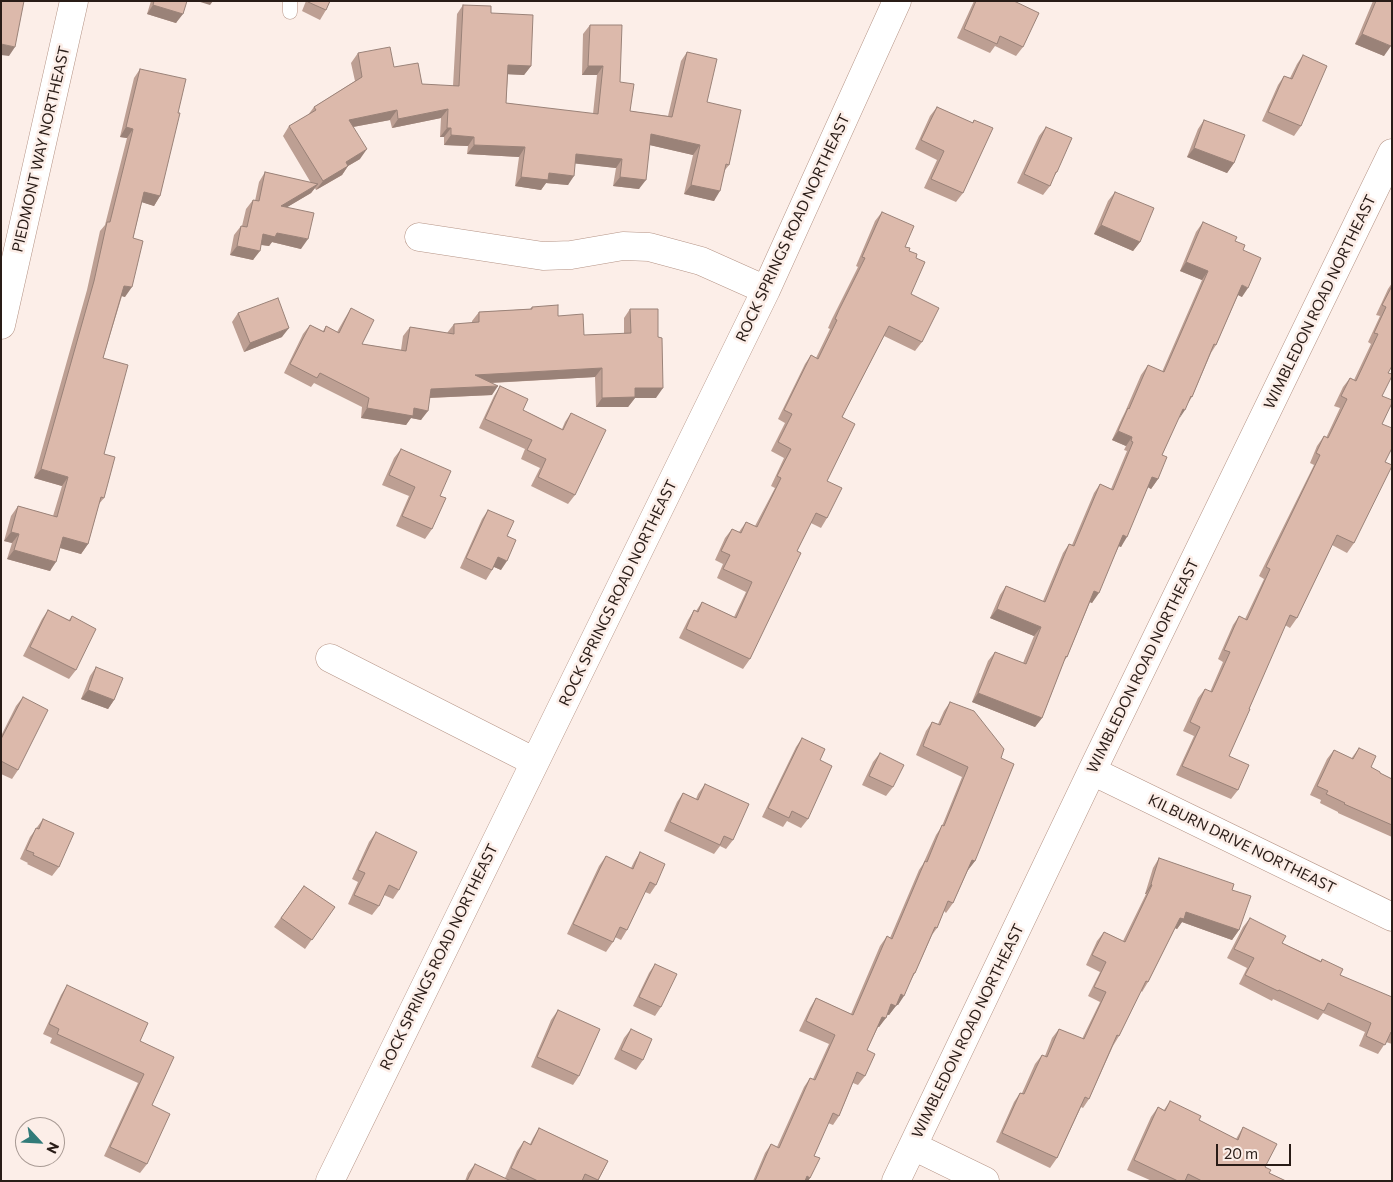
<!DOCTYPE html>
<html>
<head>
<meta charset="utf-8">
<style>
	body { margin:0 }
	#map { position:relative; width:1393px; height:1182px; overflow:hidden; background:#fceee8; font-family:Commissioner,sans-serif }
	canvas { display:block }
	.frame { position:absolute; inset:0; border:2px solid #291c17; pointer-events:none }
	.north { position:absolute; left:15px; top:1117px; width:50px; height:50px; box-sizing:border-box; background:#fceee8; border:1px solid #a89a94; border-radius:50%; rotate:115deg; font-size:14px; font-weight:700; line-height:20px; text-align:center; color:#291c17 }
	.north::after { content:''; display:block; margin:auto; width:18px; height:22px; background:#327b79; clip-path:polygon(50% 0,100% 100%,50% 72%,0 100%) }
	.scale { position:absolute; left:1216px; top:1144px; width:75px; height:22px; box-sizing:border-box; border:2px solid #291c17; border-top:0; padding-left:6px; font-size:15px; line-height:18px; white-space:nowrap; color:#291c17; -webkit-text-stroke:4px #fceee8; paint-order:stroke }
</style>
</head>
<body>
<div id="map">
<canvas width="1393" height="1182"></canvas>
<div class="frame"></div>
<div class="north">N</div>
<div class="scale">20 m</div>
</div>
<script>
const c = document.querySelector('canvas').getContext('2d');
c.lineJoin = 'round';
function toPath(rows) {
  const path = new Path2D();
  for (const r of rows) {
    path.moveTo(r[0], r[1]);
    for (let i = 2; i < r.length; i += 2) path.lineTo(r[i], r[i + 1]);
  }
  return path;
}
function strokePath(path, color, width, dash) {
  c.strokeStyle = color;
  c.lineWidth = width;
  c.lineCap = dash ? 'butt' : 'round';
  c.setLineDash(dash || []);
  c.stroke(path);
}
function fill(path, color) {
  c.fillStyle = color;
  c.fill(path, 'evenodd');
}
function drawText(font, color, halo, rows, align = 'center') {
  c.font = font + ' Commissioner,sans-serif';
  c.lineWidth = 5;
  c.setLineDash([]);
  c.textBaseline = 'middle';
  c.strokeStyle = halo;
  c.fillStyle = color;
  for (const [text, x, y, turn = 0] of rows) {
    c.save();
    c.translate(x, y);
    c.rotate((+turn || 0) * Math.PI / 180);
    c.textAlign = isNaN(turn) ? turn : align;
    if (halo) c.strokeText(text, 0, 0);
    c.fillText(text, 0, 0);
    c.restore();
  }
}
const lane = toPath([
	[290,1,290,12]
]);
const street = toPath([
	[419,237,543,256,571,255,623,246,649,247,701,261,766,290],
	[1,325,74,1],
	[330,658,535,762],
	[1092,771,1392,917],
	[913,1146,985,1181],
	[330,1181,766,290,897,1],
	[896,1181,1092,771,1392,153]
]);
strokePath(lane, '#b59486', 15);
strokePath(street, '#b59486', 29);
strokePath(lane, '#fff', 14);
strokePath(street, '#fff', 28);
fill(toPath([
	[151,1,187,1,176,23,147,14],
	[306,1,330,1,326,10,320,20,302,11],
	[974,1,1014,1,1023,47,1016,56,995,46,990,53,957,38],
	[1373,1,1392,1,1384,56,1355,44],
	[463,5,491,13,531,66,524,75,508,74,506,103,593,114,597,75,582,75,583,34,590,25,620,82,630,111,668,116,681,61,687,52,707,102,729,165,725,170,714,201,684,194,693,155,650,145,639,189,613,186,616,168,575,163,568,185,546,183,541,190,515,186,519,157,467,154,468,146,444,145,444,137,440,137,441,118,392,128,390,120,353,127,360,159,348,166,342,175,316,190,315,188,311,193,287,207,301,249,272,242,269,246,261,245,253,260,230,255,234,235,241,226,242,226,246,209,253,200,255,201,259,182,265,172,311,183,283,136,289,126,308,115,314,107,355,81,351,63,358,53,394,67,422,84,453,86,457,14],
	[1303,55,1301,126,1294,136,1262,121,1278,85,1284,76,1290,78,1297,64],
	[140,69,178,113,160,196,154,206,142,202,133,238,125,297,122,296,103,358,104,498,99,504,88,544,81,554,60,548,50,571,7,559,12,543,4,541,11,516,18,506,53,516,62,486,34,478,87,290,100,231,105,225,127,138,120,137,134,78],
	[937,107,972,123,974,120,963,193,956,202,924,188,937,160,915,149,930,116],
	[1204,120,1234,163,1227,173,1187,157,1198,129],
	[1046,127,1057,172,1053,178,1050,186,1043,195,1017,183,1039,136],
	[1115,192,1140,242,1133,251,1094,234,1108,201],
	[882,212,905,247,916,258,911,294,922,342,915,351,884,336,842,417,827,481,827,518,821,528,811,523,797,551,750,659,743,669,679,638,688,620,694,610,696,611,702,602,734,617,746,592,717,578,723,564,715,560,725,538,732,529,739,532,746,522,755,526,775,488,771,486,784,458,771,451,785,423,778,419,805,364,811,355,816,358,830,329,828,328,832,319,858,267,856,266,875,221],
	[1203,222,1235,241,1243,250,1242,297,1238,295,1216,345,1211,353,1192,397,1178,419,1162,455,1158,479,1151,489,1148,487,1121,547,1119,546,1092,603,1090,602,1067,657,1064,661,1042,718,1035,727,972,702,988,661,995,652,1023,663,1034,636,990,618,1000,595,1006,586,1043,601,1063,553,1069,544,1072,545,1094,493,1100,484,1111,489,1127,451,1124,450,1126,446,1112,440,1122,418,1125,412,1141,375,1148,365,1162,372,1202,280,1180,271,1196,232],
	[1392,283,1392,366,1388,373,1382,396,1382,424,1385,462,1354,543,1347,553,1332,545,1297,618,1290,628,1285,625,1249,709,1229,756,1238,790,1231,799,1176,775,1194,736,1183,731,1198,698,1205,689,1210,692,1223,662,1218,659,1233,625,1239,616,1245,619,1264,579,1259,576,1314,465,1310,463,1317,446,1324,436,1326,438,1340,408,1334,406,1343,387,1350,378,1354,380,1371,344,1368,342,1380,316,1376,315,1388,289],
	[532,307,558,316,584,335,624,334,624,318,630,309,656,398,635,398,628,407,596,407,595,377,492,383,492,395,430,398,421,420,411,418,406,425,361,418,362,407,314,383,311,387,284,373,303,334,310,325,323,331,326,326,337,332,345,318,351,308,362,344,401,350,403,336,410,327,447,333,454,324,472,323,472,321,479,312,530,309],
	[238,313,282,337,244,352,232,322],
	[500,386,523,410,562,429,565,422,571,413,575,495,568,504,531,486,540,468,521,459,525,449,479,428,494,396],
	[401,449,440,496,432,529,425,539,396,526,409,496,382,485,394,458],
	[488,510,507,536,501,570,494,567,486,580,460,568,482,519],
	[48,610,69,620,72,616,76,670,69,679,23,656,42,619],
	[96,667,114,700,108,709,81,699,90,676],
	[23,697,18,770,12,779,1,774,1,736,16,706],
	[950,702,1001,758,975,861,968,870,953,903,946,913,944,911,937,928,932,935,915,973,911,980,898,1005,896,1005,889,1015,887,1015,879,1027,878,1027,867,1050,865,1076,858,1085,853,1083,839,1116,833,1125,828,1123,814,1156,810,1178,808,1181,753,1181,765,1153,771,1144,777,1147,804,1087,810,1078,813,1079,829,1044,799,1031,810,1008,816,998,851,1014,880,946,887,936,890,938,919,870,923,864,936,835,942,826,962,777,916,755,926,731,932,722,938,724,944,711],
	[802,738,820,760,808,819,801,828,787,821,783,827,762,817,796,747],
	[1359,748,1371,767,1380,773,1392,779,1392,837,1338,813,1338,812,1320,803,1321,800,1310,795,1327,759,1334,750,1351,759],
	[880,753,893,787,886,796,862,785,873,762],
	[705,784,733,840,726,849,720,846,714,854,664,831,677,802,683,793,696,799,698,794],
	[43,819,59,867,52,876,27,864,28,863,20,859,30,837],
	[376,832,399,890,393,899,384,895,379,906,372,915,348,904,358,882,352,879,369,842],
	[640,852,656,885,650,894,645,892,627,930,621,940,615,937,613,942,606,952,567,934,599,866,606,856,631,868,634,862],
	[1159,858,1232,890,1239,930,1232,940,1182,922,1177,929,1175,928,1148,982,1142,992,1141,991,1119,1036,1113,1046,1089,1099,1083,1108,1081,1107,1057,1158,1050,1168,996,1142,1014,1102,1020,1093,1022,1093,1035,1064,1042,1055,1045,1056,1052,1038,1059,1029,1082,1039,1100,1002,1088,996,1100,972,1086,965,1097,941,1104,932,1123,941,1146,894,1145,894,1153,868],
	[304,886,335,907,305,949,274,927],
	[1250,918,1282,943,1321,961,1322,959,1340,975,1392,1002,1392,1044,1386,1042,1378,1054,1359,1046,1365,1032,1323,1013,1318,1020,1273,999,1272,1001,1239,984,1247,968,1227,958,1243,927],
	[655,964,661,1007,655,1016,633,1006,649,973],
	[67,985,140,1041,152,1105,147,1164,140,1173,104,1156,138,1083,50,1043,52,1038,43,1034,61,995],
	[558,1010,579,1076,573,1085,531,1067,551,1020],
	[631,1029,643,1060,636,1070,614,1059,624,1038],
	[1170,1101,1199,1120,1236,1139,1243,1127,1269,1173,1286,1181,1152,1181,1127,1170,1151,1117,1158,1107,1164,1110],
	[539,1128,608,1161,598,1181,511,1181,505,1178,517,1151,524,1141,530,1144,533,1138],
	[475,1164,511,1181,465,1181,468,1173]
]), '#bd9f93');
fill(toPath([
	[197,1,213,1,210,5],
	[153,5,183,14,176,23,147,14],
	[1362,34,1391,46,1384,56,1355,44],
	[1,44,15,47,9,56,1,55],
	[508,65,531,66,524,75,502,74],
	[588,66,603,66,597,75,582,75],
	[448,109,441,118,392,128,398,119],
	[397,110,390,120,342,129,349,120],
	[126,127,133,129,127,138,120,137],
	[447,128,451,128,444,137,440,137],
	[651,134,700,145,693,155,645,144],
	[451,135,474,137,468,146,444,145],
	[474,145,525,147,519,157,467,154],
	[1194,148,1234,163,1227,173,1187,157],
	[367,149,360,159,348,166,342,175,316,190,323,181,346,162],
	[576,154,622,159,616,168,570,163],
	[549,173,574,176,568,185,546,183,541,190,515,186,521,177],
	[620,177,646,180,639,189,613,186],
	[318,184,311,193,274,215,281,206],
	[691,185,720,191,714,201,684,194],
	[144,192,160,196,154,206,138,201],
	[1101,225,1140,242,1133,251,1094,234],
	[277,233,308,239,301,249,272,242,269,246,256,244,263,234],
	[237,246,260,251,253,260,230,255],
	[1186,262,1208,271,1202,280,1180,271],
	[1242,285,1248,288,1242,297,1236,294],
	[124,286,132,287,125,297,118,295],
	[289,328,282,337,244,352,250,343],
	[602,368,595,377,468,384,475,375],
	[498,386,492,395,425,398,431,389],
	[635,388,663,388,656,398,635,398,628,407,596,407,602,398],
	[367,408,414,408,428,411,421,420,411,418,406,425,361,418],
	[1183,409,1185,410,1179,419],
	[1118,431,1132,437,1126,446,1112,440],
	[41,469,68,477,62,486,34,478],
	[1152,477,1158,479,1151,489,1146,486],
	[11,532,19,534,12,543,4,541],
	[1123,535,1127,537,1121,547,1116,545],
	[63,537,88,544,81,554,57,547],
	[14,550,56,562,50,571,7,559],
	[498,557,507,561,501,570,492,566],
	[1094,591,1099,593,1092,603,1087,601],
	[997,609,1041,627,1034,636,990,618],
	[88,690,114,700,108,709,81,699],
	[978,693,1042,718,1035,727,972,702],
	[972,860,975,861,968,870,965,869],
	[1151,884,1152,885,1146,894,1145,894],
	[1186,912,1239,930,1232,940,1182,922,1177,929,1173,927,1180,918],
	[901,994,904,996,898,1005,894,1004],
	[891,1004,896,1006,889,1015,884,1014],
	[882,1017,886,1018,879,1027,876,1026],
	[807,1176,810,1178,808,1181,804,1181]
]), '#9a8278');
const building = toPath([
	[1,1,24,1,15,47,1,44,1,1],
	[154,1,187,1,183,14,153,5,154,1],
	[309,1,330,1,326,10,308,2,309,1],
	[976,1,1014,1,1039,13,1023,47,1000,36,997,44,964,29,976,1],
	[1376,1,1392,1,1392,44,1391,46,1362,34,1376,1],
	[463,5,491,6,491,13,533,15,531,66,508,65,506,103,598,114,603,66,588,66,590,25,622,25,620,82,634,84,630,111,672,117,687,52,717,59,707,102,741,110,729,165,726,164,720,191,691,185,700,145,651,134,646,180,620,177,622,159,576,154,574,176,549,173,548,180,521,177,525,147,474,145,474,137,451,135,451,128,447,128,448,109,398,119,397,110,349,120,367,149,346,162,348,166,323,181,289,126,316,110,314,107,362,77,358,53,390,47,394,67,418,63,422,84,459,86,463,5],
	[1303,55,1327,66,1301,126,1268,112,1284,76,1292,79,1303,55],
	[140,69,186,79,178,113,180,113,160,196,144,192,133,238,143,241,132,287,124,286,103,358,128,365,104,454,115,457,104,498,101,497,88,544,63,537,56,562,14,550,19,534,11,532,18,506,57,517,68,477,41,469,94,281,107,222,110,222,133,129,126,127,140,69],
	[937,107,973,123,974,120,993,128,963,193,931,179,944,151,921,140,937,107],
	[1204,120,1245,135,1234,163,1194,148,1204,120],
	[1046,127,1072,138,1057,172,1056,172,1050,186,1024,174,1046,127],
	[265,172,318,184,281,206,314,213,308,239,277,233,275,237,263,234,260,251,237,246,241,226,247,227,253,200,259,201,265,172],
	[1115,192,1154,208,1140,242,1101,225,1115,192],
	[882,212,914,226,905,247,910,248,909,251,917,254,916,258,925,262,911,294,939,308,922,342,889,326,842,417,855,424,827,481,842,488,827,518,816,513,797,551,801,553,750,659,686,629,694,610,698,612,702,602,736,618,752,582,723,569,730,555,721,551,732,529,741,533,746,522,757,527,781,478,777,476,791,449,778,442,792,414,784,410,811,355,818,359,837,320,835,319,839,310,865,258,862,257,882,212],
	[1203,222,1237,237,1235,241,1245,245,1243,250,1261,258,1248,288,1242,285,1216,345,1214,344,1192,397,1191,396,1185,410,1183,409,1162,455,1167,457,1158,479,1152,477,1127,537,1123,535,1099,593,1094,591,1067,657,1066,656,1042,718,978,693,995,652,1026,664,1041,627,997,609,1006,586,1045,602,1069,544,1074,546,1100,484,1113,490,1133,442,1131,441,1132,437,1118,431,1128,408,1129,409,1148,365,1164,372,1208,271,1186,262,1203,222],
	[1392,286,1392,366,1388,373,1392,374,1392,376,1382,396,1392,400,1392,403,1382,424,1392,428,1392,448,1385,462,1392,465,1392,466,1354,543,1337,535,1297,618,1290,615,1249,709,1250,709,1229,756,1249,765,1238,790,1182,766,1200,727,1190,722,1205,689,1212,692,1230,652,1224,650,1239,616,1247,620,1270,569,1266,567,1320,455,1316,453,1324,436,1328,438,1347,399,1341,396,1350,378,1356,381,1378,334,1374,333,1386,307,1382,305,1392,286],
	[278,298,289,328,250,343,238,313,278,298],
	[558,305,558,316,583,314,584,335,631,333,630,309,658,309,658,337,662,338,663,388,635,388,635,397,602,398,602,368,475,375,498,386,431,389,428,411,414,408,413,416,367,408,369,398,320,373,317,378,290,364,310,325,324,332,326,326,339,333,351,308,374,320,362,344,406,351,410,327,454,334,454,324,479,322,479,312,532,309,532,307,558,305],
	[500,386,528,399,523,410,563,430,571,413,606,430,575,495,538,477,546,459,527,450,532,440,485,419,500,386],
	[401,449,451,471,440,496,446,498,432,529,402,516,415,487,389,475,401,449],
	[488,510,514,521,507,536,516,540,507,561,498,557,492,570,466,558,488,510],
	[48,610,70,621,72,616,96,629,76,670,30,647,48,610],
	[96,667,123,678,114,700,88,690,96,667],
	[23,697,48,710,18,770,1,761,1,739,23,697],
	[950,702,974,711,1004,749,1001,758,1014,764,975,861,972,860,953,903,948,901,937,928,935,927,915,973,914,973,904,996,901,994,896,1006,891,1004,886,1018,882,1017,867,1050,875,1054,865,1076,857,1072,839,1116,833,1113,814,1156,820,1158,810,1178,807,1176,805,1181,755,1181,771,1144,779,1148,810,1078,815,1080,835,1035,806,1021,816,998,853,1015,887,936,892,939,925,861,927,862,942,825,944,826,968,767,923,746,932,722,940,725,950,702],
	[802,738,825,749,820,760,832,766,808,819,792,811,789,818,768,808,802,738],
	[1359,748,1376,756,1371,767,1380,772,1380,773,1392,779,1392,825,1344,804,1345,803,1326,794,1328,791,1317,786,1334,750,1353,759,1359,748],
	[880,753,904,765,893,787,869,776,880,753],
	[705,784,749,804,733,840,724,836,720,845,670,822,683,793,698,800,705,784],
	[43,819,74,833,59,867,33,855,34,853,26,850,36,828,39,829,43,819],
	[376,832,417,852,399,890,389,885,379,906,354,895,365,873,358,870,376,832],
	[640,852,665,864,656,885,650,882,627,930,620,927,613,942,573,924,606,856,633,869,640,852],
	[1159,858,1234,884,1232,890,1251,896,1239,930,1186,912,1184,919,1180,918,1148,982,1146,981,1119,1036,1117,1035,1089,1099,1085,1097,1057,1158,1002,1133,1020,1093,1024,1094,1042,1055,1047,1057,1059,1029,1084,1039,1106,992,1094,987,1106,962,1092,955,1104,932,1125,942,1152,885,1151,884,1159,858],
	[304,886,335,907,312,940,281,918,304,886],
	[1250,918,1286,936,1282,943,1321,962,1322,959,1343,969,1340,975,1392,997,1392,1032,1391,1032,1385,1045,1366,1036,1371,1023,1328,1003,1324,1011,1279,990,1278,991,1245,975,1254,958,1234,949,1250,918],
	[655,964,677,974,661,1007,639,997,655,964],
	[67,985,148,1023,140,1041,174,1057,152,1105,170,1114,147,1164,110,1147,144,1074,57,1034,59,1029,49,1024,67,985],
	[558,1010,600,1029,579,1076,537,1057,558,1010],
	[631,1029,652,1039,643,1060,621,1050,631,1029],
	[1170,1101,1201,1116,1199,1120,1238,1140,1243,1127,1277,1144,1265,1167,1271,1170,1269,1173,1286,1181,1202,1181,1188,1174,1185,1181,1178,1181,1134,1160,1158,1107,1165,1111,1170,1101],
	[539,1128,608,1161,598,1180,585,1174,582,1181,538,1181,511,1168,524,1141,531,1145,539,1128],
	[475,1164,511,1181,467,1181,475,1164]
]);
fill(building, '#dcb9ab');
strokePath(building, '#9a8278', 1);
drawText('15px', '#291c17', '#fceee8', [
	["PIEDMONT WAY NORTHEAST",41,149,-77],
	["ROCK SPRINGS ROAD NORTHEAST",793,228,-65],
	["WIMBLEDON ROAD NORTHEAST",1320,302,-64],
	["ROCK SPRINGS ROAD NORTHEAST",618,593,-64],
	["WIMBLEDON ROAD NORTHEAST",1143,666,-64],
	["KILBURN DRIVE NORTHEAST",1242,844,26],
	["ROCK SPRINGS ROAD NORTHEAST",439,957,-64],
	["WIMBLEDON ROAD NORTHEAST",968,1031,-64]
]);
</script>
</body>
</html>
